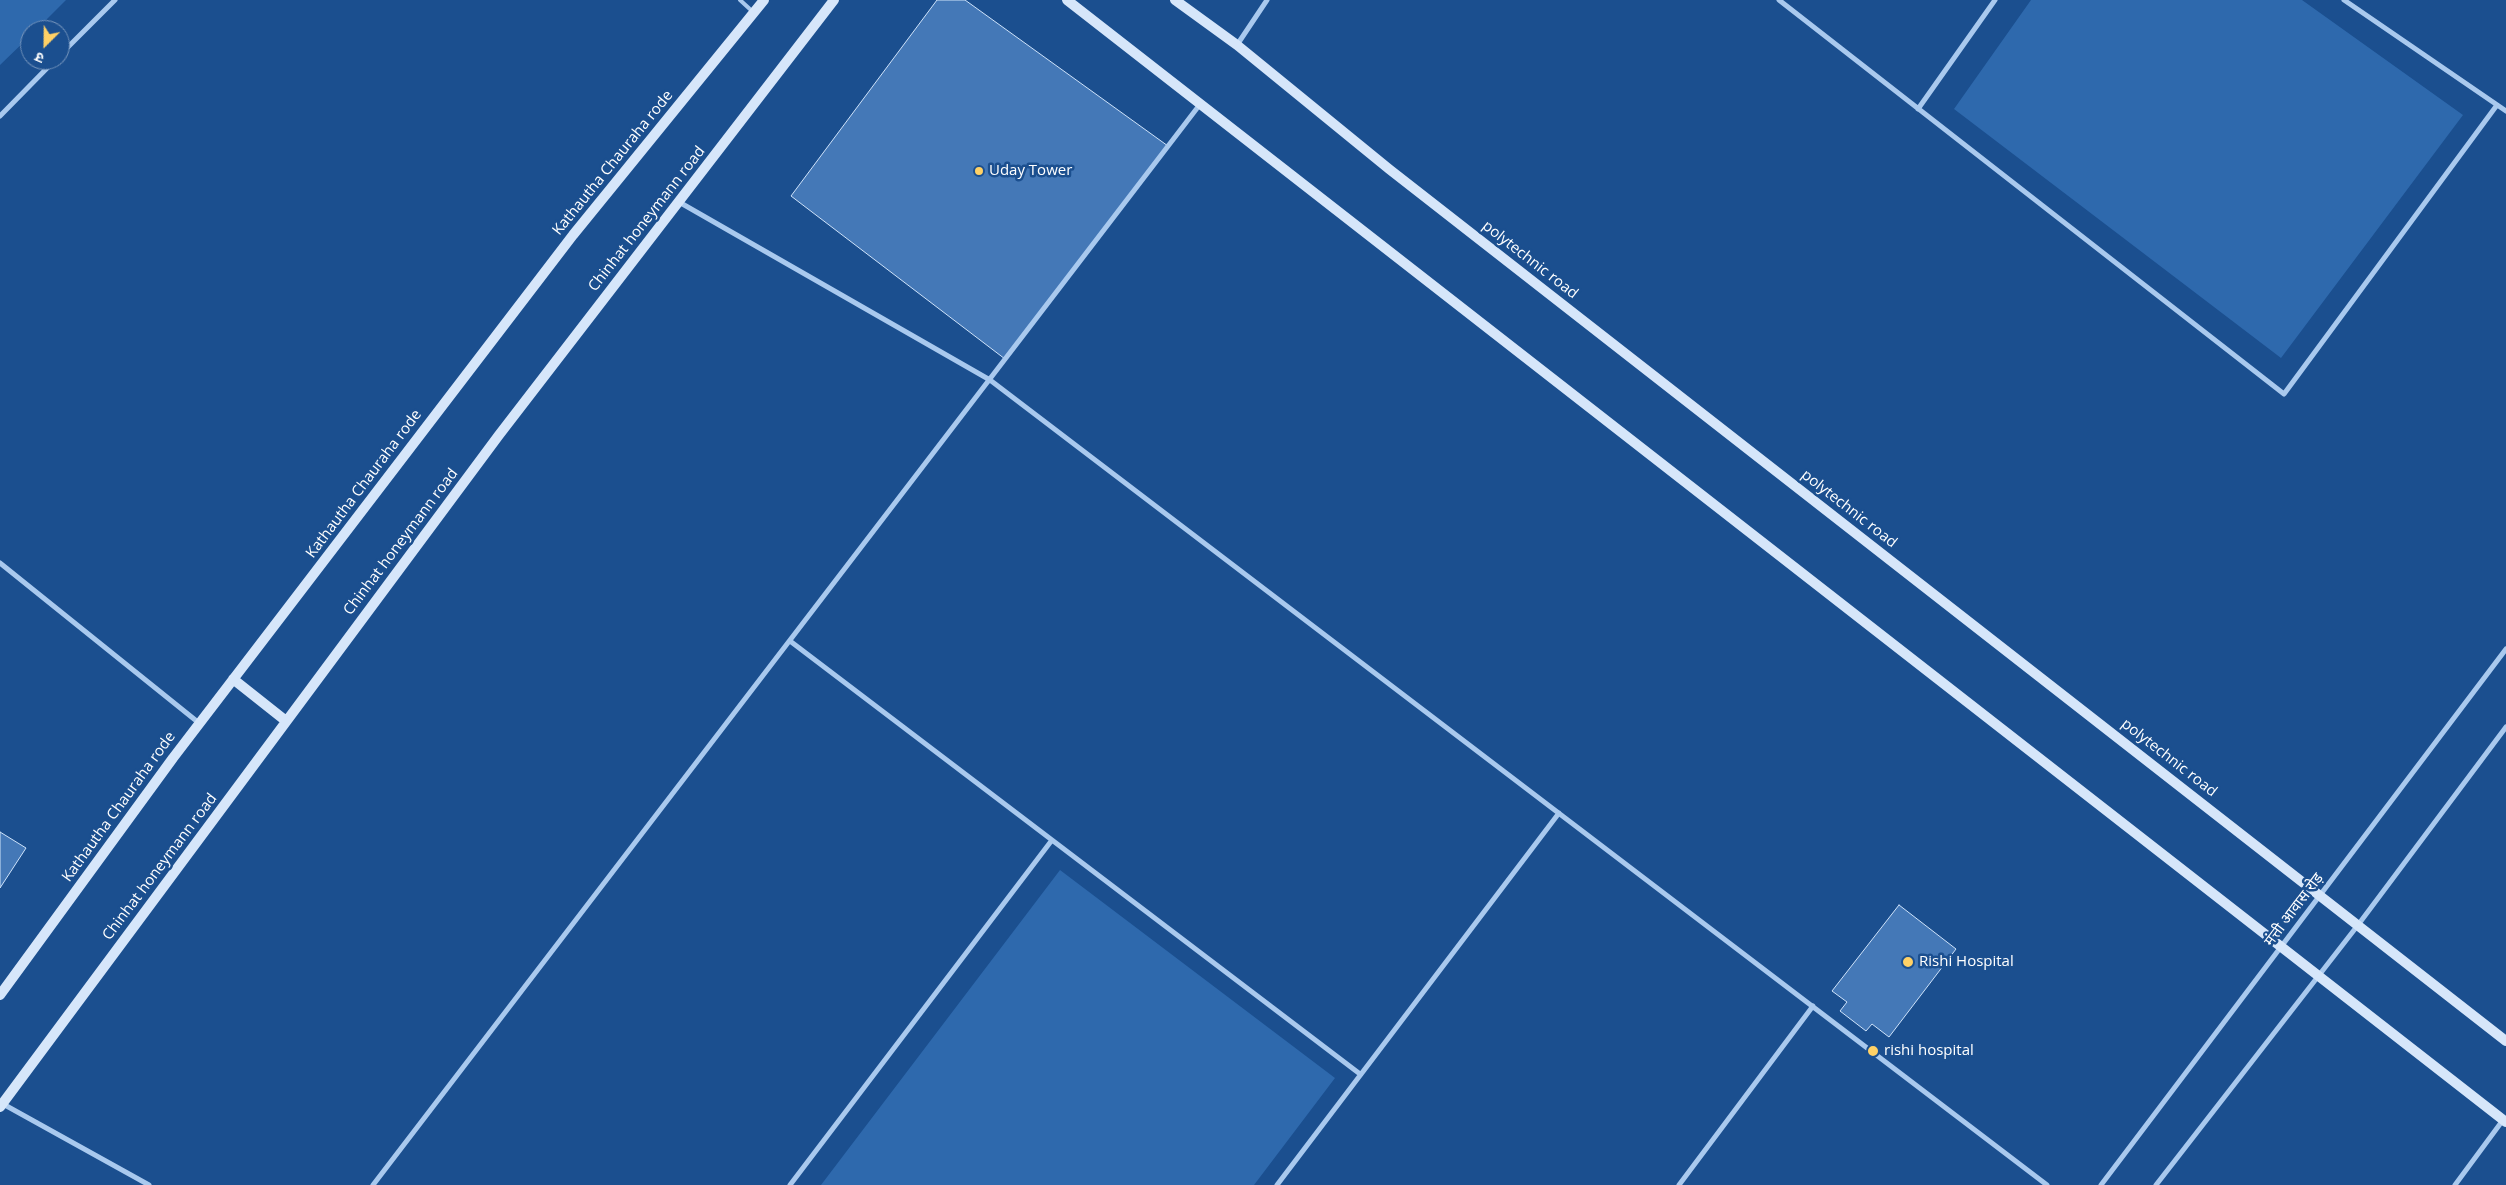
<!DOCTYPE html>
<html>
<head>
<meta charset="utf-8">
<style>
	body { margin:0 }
	#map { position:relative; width:2506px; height:1185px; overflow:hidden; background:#1b4f8f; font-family:"Open Sans","Noto Sans Devanagari",sans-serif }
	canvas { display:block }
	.north { position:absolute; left:20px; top:20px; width:50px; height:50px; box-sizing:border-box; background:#1b4f8f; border:1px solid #7695bc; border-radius:50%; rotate:203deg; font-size:14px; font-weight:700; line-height:20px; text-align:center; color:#fff }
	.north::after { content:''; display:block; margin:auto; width:18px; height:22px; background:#ffd166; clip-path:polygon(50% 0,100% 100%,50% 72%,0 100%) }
</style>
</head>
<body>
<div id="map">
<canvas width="2506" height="1185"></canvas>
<div class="north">उ</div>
</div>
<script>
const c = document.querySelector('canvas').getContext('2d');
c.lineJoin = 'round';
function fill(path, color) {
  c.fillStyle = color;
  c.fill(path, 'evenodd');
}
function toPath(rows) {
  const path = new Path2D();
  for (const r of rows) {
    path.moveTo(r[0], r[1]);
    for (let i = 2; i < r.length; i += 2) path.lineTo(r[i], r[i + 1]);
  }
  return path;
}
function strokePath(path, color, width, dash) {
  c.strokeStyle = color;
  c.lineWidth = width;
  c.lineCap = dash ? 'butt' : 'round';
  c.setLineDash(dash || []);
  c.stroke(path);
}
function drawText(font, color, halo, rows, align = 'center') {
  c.font = font + ' "Open Sans","Noto Sans Devanagari",sans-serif';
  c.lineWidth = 5;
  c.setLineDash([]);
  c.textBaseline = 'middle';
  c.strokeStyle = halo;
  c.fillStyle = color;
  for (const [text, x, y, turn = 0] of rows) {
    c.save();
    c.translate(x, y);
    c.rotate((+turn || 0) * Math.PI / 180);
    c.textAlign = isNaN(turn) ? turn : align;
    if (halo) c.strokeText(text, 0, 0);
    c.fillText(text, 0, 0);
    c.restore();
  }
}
fill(toPath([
	[0,0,66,0,36,30,30,30,30,36,0,65],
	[2031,0,2302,0,2463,115,2281,358,1954,109],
	[1060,870,1335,1078,1254,1185,821,1185]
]), '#2e69ad');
const building = toPath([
	[937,0,965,0,1168,146,1005,359,791,196,937,0],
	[0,832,26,848,0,888,0,832],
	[1899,905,1956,949,1889,1037,1872,1024,1866,1031,1840,1011,1847,1002,1832,991,1899,905]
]);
fill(building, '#4478b7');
strokePath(building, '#cfe3fa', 1);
strokePath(toPath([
	[740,0,752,11]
]), '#a9c9ee', 4);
strokePath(toPath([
	[1779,0,2284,394,2497,105],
	[2344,0,2506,111],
	[1237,45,1267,0],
	[60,55,115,0],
	[1918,109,1995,0],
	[0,116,55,60],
	[679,202,990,380,2047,1185],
	[0,563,199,723],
	[790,641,1360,1074],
	[3,1104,149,1185],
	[373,1185,1201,103],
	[790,1185,1052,840],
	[1277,1185,1559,813],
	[1679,1185,1813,1006],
	[2101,1185,2506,649],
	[2156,1185,2358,925,2506,727],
	[2455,1185,2503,1120]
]), '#a9c9ee', 5);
strokePath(toPath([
	[1067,0,2506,1122],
	[1175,0,1237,45,1389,169,2506,1041],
	[233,679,286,721],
	[0,995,173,758,573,235,764,0],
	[0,1107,499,435,834,0]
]), '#d6e6fa', 10);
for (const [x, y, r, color] of [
	[979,171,5,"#ffd166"],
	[1908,962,6,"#ffd166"],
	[1873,1051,6,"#ffd166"]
]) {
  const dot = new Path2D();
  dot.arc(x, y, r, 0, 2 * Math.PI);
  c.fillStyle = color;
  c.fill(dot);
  strokePath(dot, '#1b4f8f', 2);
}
drawText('15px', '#fff', '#1b4f8f', [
	["Kathautha Chauraha rode",613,163,-51],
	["Chinhat honeymann road",647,219,-52],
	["polytechnic road",1530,260,38],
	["Kathautha Chauraha rode",364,484,-53],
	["polytechnic road",1849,509,38],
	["Chinhat honeymann road",401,542,-53],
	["polytechnic road",2169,758,38],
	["Kathautha Chauraha rode",119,807,-54],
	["Chinhat honeymann road",160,867,-53],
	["मंत्ती आवास रोड़",2294,910,-53]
]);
drawText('15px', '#fff', '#1b4f8f', [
	["Uday Tower",989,171],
	["Rishi Hospital",1919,962],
	["rishi hospital",1884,1051]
], 'left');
</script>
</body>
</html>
